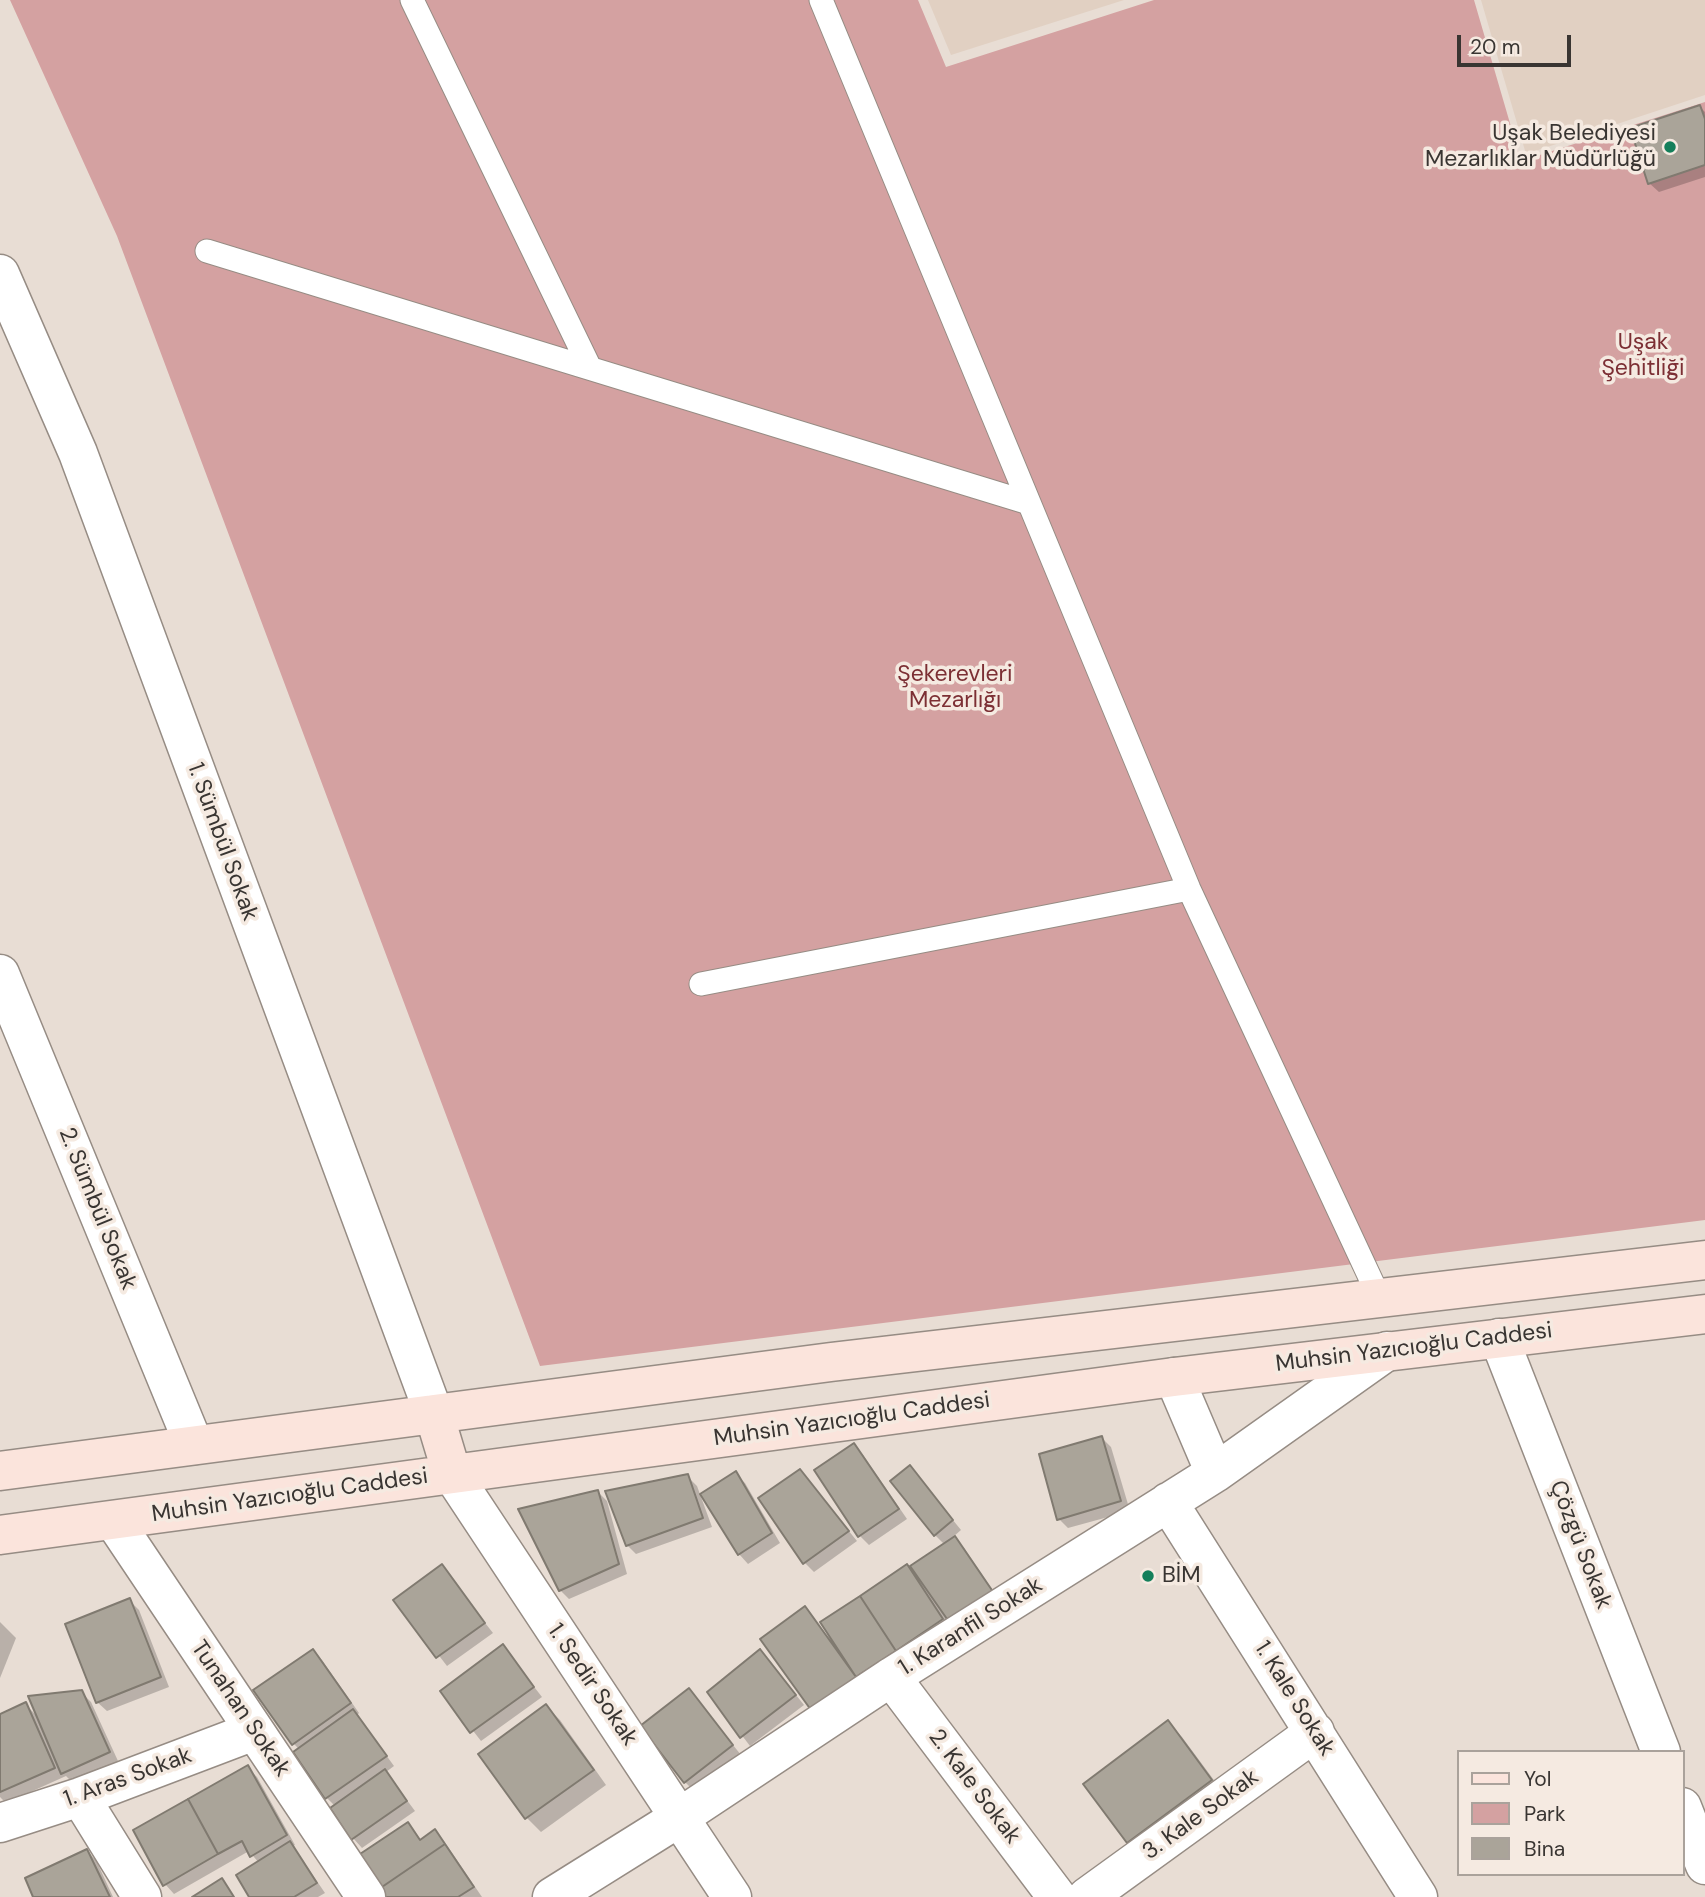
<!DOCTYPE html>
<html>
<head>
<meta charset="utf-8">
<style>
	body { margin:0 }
	#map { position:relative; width:1705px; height:1897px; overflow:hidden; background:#e8ddd4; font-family:"DM Sans",sans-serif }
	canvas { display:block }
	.legend { position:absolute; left:1457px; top:1750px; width:228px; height:126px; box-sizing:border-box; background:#f5eae1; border:2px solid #aaa29b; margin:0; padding:9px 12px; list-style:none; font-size:21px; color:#393532 }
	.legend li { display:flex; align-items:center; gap:14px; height:35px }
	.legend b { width:35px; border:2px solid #aaa29b }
	.scale { position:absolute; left:1457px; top:35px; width:114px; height:32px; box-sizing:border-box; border:4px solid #393532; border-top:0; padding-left:9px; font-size:21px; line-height:24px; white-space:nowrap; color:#393532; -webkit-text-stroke:5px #f5eae1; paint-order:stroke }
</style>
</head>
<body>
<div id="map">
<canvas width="1705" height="1897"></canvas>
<ul class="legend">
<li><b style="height:9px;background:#fbe4dc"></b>Yol</li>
<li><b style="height:19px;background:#d4a1a1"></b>Park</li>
<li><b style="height:19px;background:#aaa499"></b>Bina</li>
</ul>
<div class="scale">20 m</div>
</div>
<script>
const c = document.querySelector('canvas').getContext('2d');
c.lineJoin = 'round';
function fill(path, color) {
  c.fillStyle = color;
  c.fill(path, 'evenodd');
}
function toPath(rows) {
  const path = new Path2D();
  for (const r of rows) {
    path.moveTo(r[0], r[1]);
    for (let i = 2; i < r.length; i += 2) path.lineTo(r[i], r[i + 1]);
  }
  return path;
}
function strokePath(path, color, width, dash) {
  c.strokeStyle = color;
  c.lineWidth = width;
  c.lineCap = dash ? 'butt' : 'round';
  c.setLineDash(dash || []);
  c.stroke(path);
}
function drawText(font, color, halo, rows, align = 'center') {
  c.font = font + ' "DM Sans",sans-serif';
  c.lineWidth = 7;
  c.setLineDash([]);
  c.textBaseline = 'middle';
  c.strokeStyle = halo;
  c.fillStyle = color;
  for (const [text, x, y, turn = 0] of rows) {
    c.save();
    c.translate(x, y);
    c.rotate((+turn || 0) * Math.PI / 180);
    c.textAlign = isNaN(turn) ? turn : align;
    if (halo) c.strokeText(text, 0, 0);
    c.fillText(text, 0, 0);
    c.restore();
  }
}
fill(toPath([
	[928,0,1124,0,951,55],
	[1481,0,1705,0,1705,95,1526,154]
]), '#e1d0c2');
fill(toPath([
	[10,0,918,0,946,67,1154,0,1474,0,1521,161,1705,102,1705,1220,540,1366,117,236]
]), '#d4a1a1');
fill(toPath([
	[1700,107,1705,112,1705,177,1659,192,1649,183],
	[1102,1438,1111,1447,1130,1511,1068,1528,1059,1519],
	[854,1445,863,1455,907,1519,869,1545,860,1536],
	[910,1467,961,1530,953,1537,964,1548,1005,1609,822,1718,805,1609,831,1641,907,1566,918,1578,920,1577,945,1545,935,1535],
	[800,1471,857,1541,814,1572,805,1563],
	[736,1474,745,1483,780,1543,748,1564,739,1554,703,1495],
	[687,1476,697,1486,712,1527,636,1554,627,1545],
	[598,1492,607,1501,627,1574,569,1599,560,1590],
	[441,1567,493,1633,447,1666,396,1600],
	[129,1600,139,1610,169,1687,107,1711,97,1702],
	[0,1622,16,1638,0,1678],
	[503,1647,542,1697,481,1741,442,1691],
	[313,1651,322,1660,359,1713,357,1715,394,1766,386,1772,415,1811,362,1848,353,1838,335,1806,326,1797,299,1749,293,1743],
	[769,1661,804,1705,750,1746,709,1692],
	[689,1690,741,1755,694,1791,685,1782],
	[81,1692,91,1702,118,1761,72,1782,66,1776,6,1803,0,1797,0,1716,25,1704,39,1718],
	[546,1706,560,1720,606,1785,541,1832,527,1818,480,1754],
	[1168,1723,1182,1737,1225,1795,1142,1856,1128,1842],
	[248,1768,257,1777,295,1845,293,1846,325,1893,318,1897,251,1897,259,1863,249,1851,174,1894,165,1884],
	[408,1825,421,1840,434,1831,444,1841,482,1897,387,1897],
	[87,1851,96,1860,113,1897,35,1897]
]), '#0003');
const building = toPath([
	[1700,105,1705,119,1705,165,1648,184,1630,128,1700,105],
	[1102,1436,1121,1501,1057,1520,1039,1454,1102,1436],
	[854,1443,899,1509,858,1537,814,1470,854,1443],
	[910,1465,953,1520,934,1536,890,1481,910,1465],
	[800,1469,849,1531,803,1564,758,1498,800,1469],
	[736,1471,772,1533,738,1555,700,1494,736,1471],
	[688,1474,703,1518,626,1546,605,1491,688,1474],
	[598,1490,619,1564,559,1591,518,1509,598,1490],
	[955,1536,998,1599,954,1629,910,1566,955,1536],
	[442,1564,485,1623,436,1658,393,1600,442,1564],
	[907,1564,943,1619,896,1651,860,1596,907,1564],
	[860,1596,896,1651,856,1677,820,1622,860,1596],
	[130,1598,161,1677,96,1703,65,1624,130,1598],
	[805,1606,856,1677,811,1710,760,1639,805,1606],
	[503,1644,534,1687,470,1733,440,1691,503,1644],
	[313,1649,351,1703,292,1745,253,1690,313,1649],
	[760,1649,796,1695,740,1738,707,1692,760,1649],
	[689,1688,733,1745,684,1783,640,1726,689,1688],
	[82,1690,110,1752,61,1774,28,1696,82,1690],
	[26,1702,55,1768,0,1792,0,1714,26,1702],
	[546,1704,594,1770,525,1819,478,1754,546,1704],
	[353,1709,387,1756,325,1799,293,1752,353,1709],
	[1168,1720,1212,1780,1127,1843,1083,1784,1168,1720],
	[248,1765,287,1835,250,1857,242,1841,218,1854,188,1799,248,1765],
	[385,1769,407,1801,351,1840,330,1808,385,1769],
	[188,1799,218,1854,163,1886,133,1830,188,1799],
	[408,1822,420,1840,435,1829,445,1844,379,1889,357,1856,408,1822],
	[290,1841,317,1883,294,1897,249,1897,236,1875,290,1841],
	[445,1844,474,1887,458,1897,384,1897,379,1889,445,1844],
	[87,1849,110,1897,33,1897,25,1878,87,1849],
	[222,1878,234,1897,192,1897,222,1878]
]);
fill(building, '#aaa499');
strokePath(building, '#807a70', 2);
const lane = toPath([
	[412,0,590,368],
	[821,0,1189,889,1380,1299],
	[207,251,1029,503],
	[701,984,1189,889]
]);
const street = toPath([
	[0,274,78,453,434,1414],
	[0,974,194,1445],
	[1499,1338,1661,1752],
	[1174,1377,1215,1473],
	[452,1474,732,1897],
	[1168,1502,1418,1897],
	[114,1521,366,1897],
	[891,1677,1057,1897],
	[80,1797,142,1897],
	[1682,1807,1705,1865],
	[0,1823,80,1797,254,1731],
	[552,1897,680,1817,891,1677,1215,1473,1387,1351],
	[1087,1897,1315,1732]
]);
const secondary = toPath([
	[434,1414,452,1474],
	[0,1471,831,1362,1705,1260],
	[0,1535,1174,1377,1705,1314]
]);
strokePath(lane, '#968c84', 25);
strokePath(street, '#968c84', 41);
strokePath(secondary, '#968c84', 41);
strokePath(lane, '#fff', 23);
strokePath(street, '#fff', 38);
strokePath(secondary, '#fbe4dc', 38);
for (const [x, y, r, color] of [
	[1670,147,7,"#147f5b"],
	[1148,1576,7,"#147f5b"]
]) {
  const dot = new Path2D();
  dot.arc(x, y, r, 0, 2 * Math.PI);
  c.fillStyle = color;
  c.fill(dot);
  strokePath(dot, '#f5eae1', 2.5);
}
drawText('23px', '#393532', '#f5eae1', [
	["Uşak Belediyesi",1656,134],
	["Mezarlıklar Müdürlüğü",1656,160],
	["BİM",1162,1576,"left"]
], 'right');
drawText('23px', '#7c2f34', '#f5eae1', [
	["Uşak",1643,343],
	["Şehitliği",1643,369],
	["Şekerevleri",955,675],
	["Mezarlığı",955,701]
]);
drawText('23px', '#393532', '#f5eae1', [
	["1. Sümbül Sokak",222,842,70],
	["2. Sümbül Sokak",97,1209,68],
	["Muhsin Yazıcıoğlu Caddesi",1414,1348,-7],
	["Muhsin Yazıcıoğlu Caddesi",852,1420,-8],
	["Muhsin Yazıcıoğlu Caddesi",290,1496,-8],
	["Çözgü Sokak",1580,1545,69],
	["1. Karanfil Sokak",971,1627,-32],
	["1. Sedir Sokak",592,1685,56],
	["1. Kale Sokak",1294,1699,58],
	["Tunahan Sokak",240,1709,56],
	["1. Aras Sokak",128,1778,-20],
	["2. Kale Sokak",974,1787,53],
	["3. Kale Sokak",1201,1815,-36]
]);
</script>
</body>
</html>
